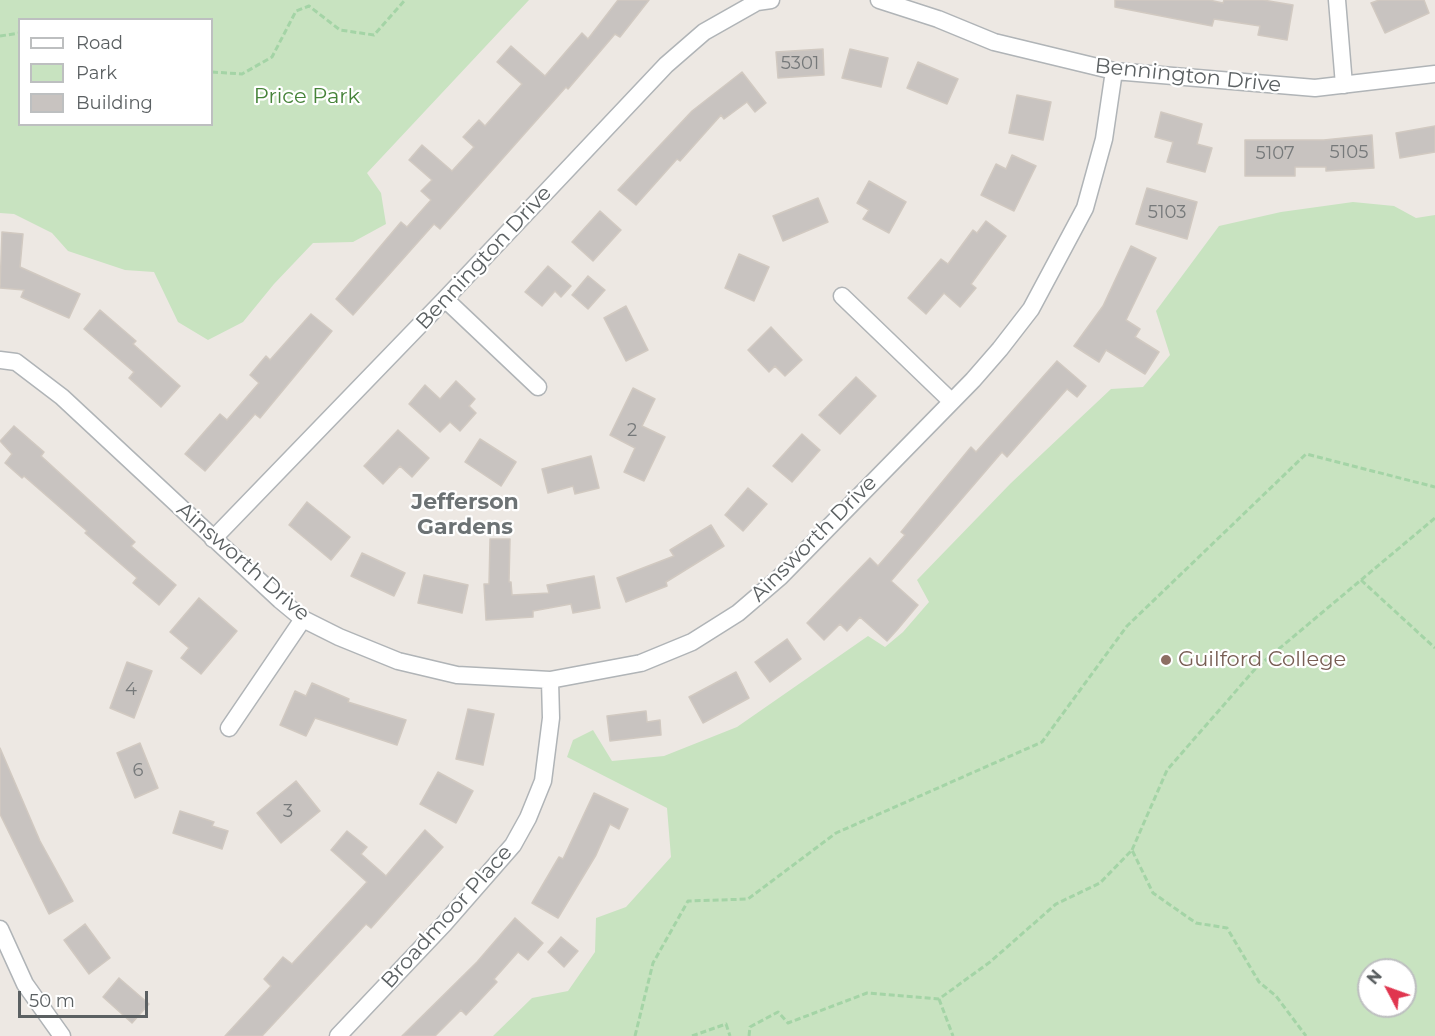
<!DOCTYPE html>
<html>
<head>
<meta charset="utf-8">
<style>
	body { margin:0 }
	#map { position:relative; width:1435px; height:1036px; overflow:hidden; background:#ede8e3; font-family:Montserrat,sans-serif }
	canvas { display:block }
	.legend { position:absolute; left:18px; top:18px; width:195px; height:108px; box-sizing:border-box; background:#fff; border:2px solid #bdbfc0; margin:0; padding:8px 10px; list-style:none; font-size:18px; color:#5b6062 }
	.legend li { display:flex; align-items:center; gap:12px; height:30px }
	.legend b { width:30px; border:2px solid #bdbfc0 }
	.north { position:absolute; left:1357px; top:958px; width:60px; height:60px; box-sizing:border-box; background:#fff; border:2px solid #bdbfc0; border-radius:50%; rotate:311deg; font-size:16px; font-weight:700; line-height:24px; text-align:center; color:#5b6062 }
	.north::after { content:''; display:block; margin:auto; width:21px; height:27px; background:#e0364f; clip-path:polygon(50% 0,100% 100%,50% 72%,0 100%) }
	.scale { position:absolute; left:18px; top:991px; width:130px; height:27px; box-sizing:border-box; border:3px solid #5b6062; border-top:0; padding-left:8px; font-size:18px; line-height:21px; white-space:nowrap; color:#5b6062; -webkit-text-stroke:4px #fff; paint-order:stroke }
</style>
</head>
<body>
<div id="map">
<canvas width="1435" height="1036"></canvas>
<ul class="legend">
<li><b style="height:8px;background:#fff"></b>Road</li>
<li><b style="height:16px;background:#c8e3c0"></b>Park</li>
<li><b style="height:16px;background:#c8c3c0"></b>Building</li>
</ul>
<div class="north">N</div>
<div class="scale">50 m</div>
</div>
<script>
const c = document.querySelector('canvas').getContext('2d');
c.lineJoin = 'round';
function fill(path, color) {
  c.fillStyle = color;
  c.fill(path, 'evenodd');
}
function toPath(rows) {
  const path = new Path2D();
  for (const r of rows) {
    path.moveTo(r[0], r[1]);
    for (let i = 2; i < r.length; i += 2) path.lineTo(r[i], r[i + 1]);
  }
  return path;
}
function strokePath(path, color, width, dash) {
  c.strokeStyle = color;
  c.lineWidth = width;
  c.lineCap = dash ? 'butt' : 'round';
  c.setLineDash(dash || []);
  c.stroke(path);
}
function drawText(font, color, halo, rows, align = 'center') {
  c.font = font + ' Montserrat,sans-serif';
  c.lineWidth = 4.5;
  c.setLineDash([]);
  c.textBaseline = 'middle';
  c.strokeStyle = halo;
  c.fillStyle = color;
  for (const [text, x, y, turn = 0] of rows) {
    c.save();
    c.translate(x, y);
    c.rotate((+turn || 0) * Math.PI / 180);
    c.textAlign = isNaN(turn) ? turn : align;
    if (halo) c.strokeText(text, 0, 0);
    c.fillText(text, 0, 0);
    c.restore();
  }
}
fill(toPath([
	[0,0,529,0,367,173,381,193,386,224,353,242,313,243,274,284,243,322,208,340,178,322,154,272,125,270,68,251,52,233,14,214,0,213],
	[20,20,212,20,212,124,20,124],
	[1353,202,1394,206,1416,218,1435,215,1435,1036,493,1036,532,998,568,991,595,952,596,918,626,907,671,857,667,808,567,757,573,740,593,730,612,761,664,756,737,727,868,636,885,647,903,632,929,602,917,580,1011,483,1111,389,1143,387,1170,355,1156,311,1219,226,1281,212],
	[1369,970,1405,970,1405,1006,1369,1006]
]), '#c8e3c0');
const building = toPath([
	[618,0,649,0,620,37,615,34,568,89,566,87,440,229,434,224,353,315,336,299,401,222,407,227,431,200,421,191,432,180,409,160,422,145,452,171,474,147,463,137,479,120,485,126,522,84,497,62,511,46,545,76,582,33,588,39,618,0],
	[1115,0,1209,0,1223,3,1224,0,1263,0,1293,5,1287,40,1258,35,1260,26,1214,19,1212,26,1115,7,1115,0],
	[1379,0,1424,0,1429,13,1385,33,1371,3,1379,0],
	[823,49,824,75,778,78,776,52,823,49],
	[850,49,888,58,881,87,842,78,850,49],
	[918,62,958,79,947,104,907,88,918,62],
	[742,72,766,103,755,112,747,102,724,119,721,115,680,161,677,159,636,205,618,190,692,111,742,72],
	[1017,95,1051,102,1043,140,1009,133,1017,95],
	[1161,112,1202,124,1197,144,1212,148,1205,172,1167,162,1173,142,1155,137,1161,112],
	[1435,126,1435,152,1400,158,1396,133,1435,126],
	[1372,135,1374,168,1326,171,1326,167,1295,167,1295,176,1245,176,1245,140,1324,140,1372,135],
	[1012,155,1036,166,1014,211,981,195,996,164,1006,169,1012,155],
	[869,181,906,202,889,233,863,219,869,210,857,203,869,181],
	[1147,188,1197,202,1187,239,1136,224,1147,188],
	[818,198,828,222,783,241,773,216,818,198],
	[600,211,621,230,593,261,572,242,600,211],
	[986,221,1006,236,971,284,976,288,960,307,944,293,926,314,908,298,941,259,948,264,973,230,977,233,986,221],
	[2,232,23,234,20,267,80,294,69,318,21,297,24,290,0,288,2,232],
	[1131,246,1156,258,1126,320,1140,329,1135,337,1159,352,1145,374,1106,350,1099,362,1074,346,1103,306,1131,246],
	[739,254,769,267,754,301,725,288,739,254],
	[548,266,571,286,561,297,555,291,542,306,525,292,548,266],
	[588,276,605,290,588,309,572,295,588,276],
	[626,306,648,350,626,361,604,318,626,306],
	[100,310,136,341,133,344,180,386,161,407,129,378,134,372,84,329,100,310],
	[311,314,332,331,260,418,255,414,205,471,185,454,220,414,227,420,259,383,250,375,266,356,270,360,311,314],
	[771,327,802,360,785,376,775,366,769,372,748,350,771,327],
	[1057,361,1086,386,1077,397,1067,389,1007,457,1002,452,891,581,918,605,897,630,887,641,860,617,847,631,840,624,824,640,807,623,870,558,878,566,905,535,901,532,971,447,976,452,1057,361],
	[856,377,876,396,840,434,819,415,856,377],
	[456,381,475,399,469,406,476,413,460,431,450,422,440,432,409,404,425,385,440,399,456,381],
	[633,388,655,399,642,426,665,437,644,481,624,472,635,448,610,435,633,388],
	[14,426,44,452,41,456,135,542,131,546,176,585,159,605,133,583,137,578,85,533,87,531,24,476,22,478,5,463,12,454,0,441,14,426],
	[398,430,429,458,412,477,400,466,383,484,364,466,398,430],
	[802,434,820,450,792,482,773,466,802,434],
	[480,439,516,462,501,486,465,462,480,439],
	[591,456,599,488,575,494,573,486,548,493,542,469,591,456],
	[748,488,767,504,743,531,725,515,748,488],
	[307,502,350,537,331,560,289,525,307,502],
	[711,525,724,546,666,582,667,586,626,602,617,578,674,556,670,550,711,525],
	[490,539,510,539,509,582,511,582,512,595,549,593,547,585,594,576,600,608,573,613,571,604,533,611,533,617,486,620,484,584,489,584,490,539],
	[362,553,405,573,394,596,351,576,362,553],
	[424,575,468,585,462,613,418,603,424,575],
	[199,598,237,631,201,674,181,658,189,648,170,632,199,598],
	[787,639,801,659,770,682,755,662,787,639],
	[127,662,152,671,134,718,110,708,127,662],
	[736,672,749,698,703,723,689,697,736,672],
	[312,683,349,699,348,702,406,720,397,745,315,718,306,736,280,725,295,691,306,696,312,683],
	[468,709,494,714,483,765,456,759,468,709],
	[646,711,647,722,660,720,661,735,610,741,607,716,646,711],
	[140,743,158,788,135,798,117,753,140,743],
	[0,748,40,841,73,901,49,914,0,814,0,748],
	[438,772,473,791,456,823,420,804,438,772],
	[296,781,320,811,281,843,257,813,296,781],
	[594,793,628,809,619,829,610,824,596,855,558,918,532,903,559,857,563,859,594,793],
	[180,811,214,822,212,826,228,831,222,849,173,833,180,811],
	[425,830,443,847,371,928,366,924,262,1036,225,1036,271,986,264,979,283,957,292,964,367,882,331,850,347,831,367,847,361,854,386,876,425,830],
	[515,918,543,943,528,960,518,952,494,979,497,982,466,1015,461,1010,435,1036,402,1036,477,962,515,918],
	[85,924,110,958,89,974,64,940,85,924],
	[561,937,578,951,564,967,548,952,561,937],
	[119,978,149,1004,132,1023,103,997,119,978]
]);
fill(building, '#c8c3c0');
strokePath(building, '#d1c9c1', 1.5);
const street = toPath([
	[879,0,938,19,994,42,1114,71,1315,88,1435,74],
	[1337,0,1344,85],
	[842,296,951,401],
	[445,299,538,387],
	[0,360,16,362,62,397,280,600,303,619,339,637,398,661,457,675,550,680,641,663,692,642,738,613,780,577,973,380,1000,349,1031,309,1085,208,1104,139,1114,71],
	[213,539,445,299,666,65,704,32,757,2,771,0],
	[229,728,303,619],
	[0,929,25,984,62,1036],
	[338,1036,444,924,513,845,528,818,543,781,551,718,550,680]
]);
strokePath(street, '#b0b4b7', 19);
strokePath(toPath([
	[0,36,20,33],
	[212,72,242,74,272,57,296,11,309,6,340,30,374,35,405,0],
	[1361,580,1435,648],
	[1132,850,1167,770,1256,668,1435,518],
	[939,999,953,1036],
	[635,1036,653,963,688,901,748,899,836,833,1042,742,1127,626,1306,454,1435,487],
	[692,1036,726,1024,730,1036],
	[749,1036,750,1027,778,1012,788,1023,867,993,939,999,990,962,1056,904,1100,883,1132,850,1153,893,1196,923,1227,928,1259,982,1276,996,1306,1036]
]), '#a4d4a6', 3, [6, 3]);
strokePath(street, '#fff', 16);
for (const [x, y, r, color] of [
	[1166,660,6,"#8d6e63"]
]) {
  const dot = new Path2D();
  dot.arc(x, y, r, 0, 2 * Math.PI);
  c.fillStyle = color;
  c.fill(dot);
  strokePath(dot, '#fff', 2);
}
drawText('18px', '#76797a', null, [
	["5301",800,64],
	["5105",1349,153],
	["5107",1275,154],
	["5103",1167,213],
	["2",632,431],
	["4",131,690],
	["6",138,771],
	["3",288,812]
]);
drawText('21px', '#5b6062', '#fff', [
	["Bennington Drive",1188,76,6],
	["Bennington Drive",484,258,-47],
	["Ainsworth Drive",814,539,-45],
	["Ainsworth Drive",243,562,41],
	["Broadmoor Place",447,917,-48]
]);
drawText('21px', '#468339', '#fff', [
	["Price Park",307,97]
]);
drawText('21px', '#785e54', '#fff', [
	["Guilford College",1178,660]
], 'left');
drawText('bold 22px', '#6c7274', '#fff', [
	["Jefferson",465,503],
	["Gardens",465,528]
]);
</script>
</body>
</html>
